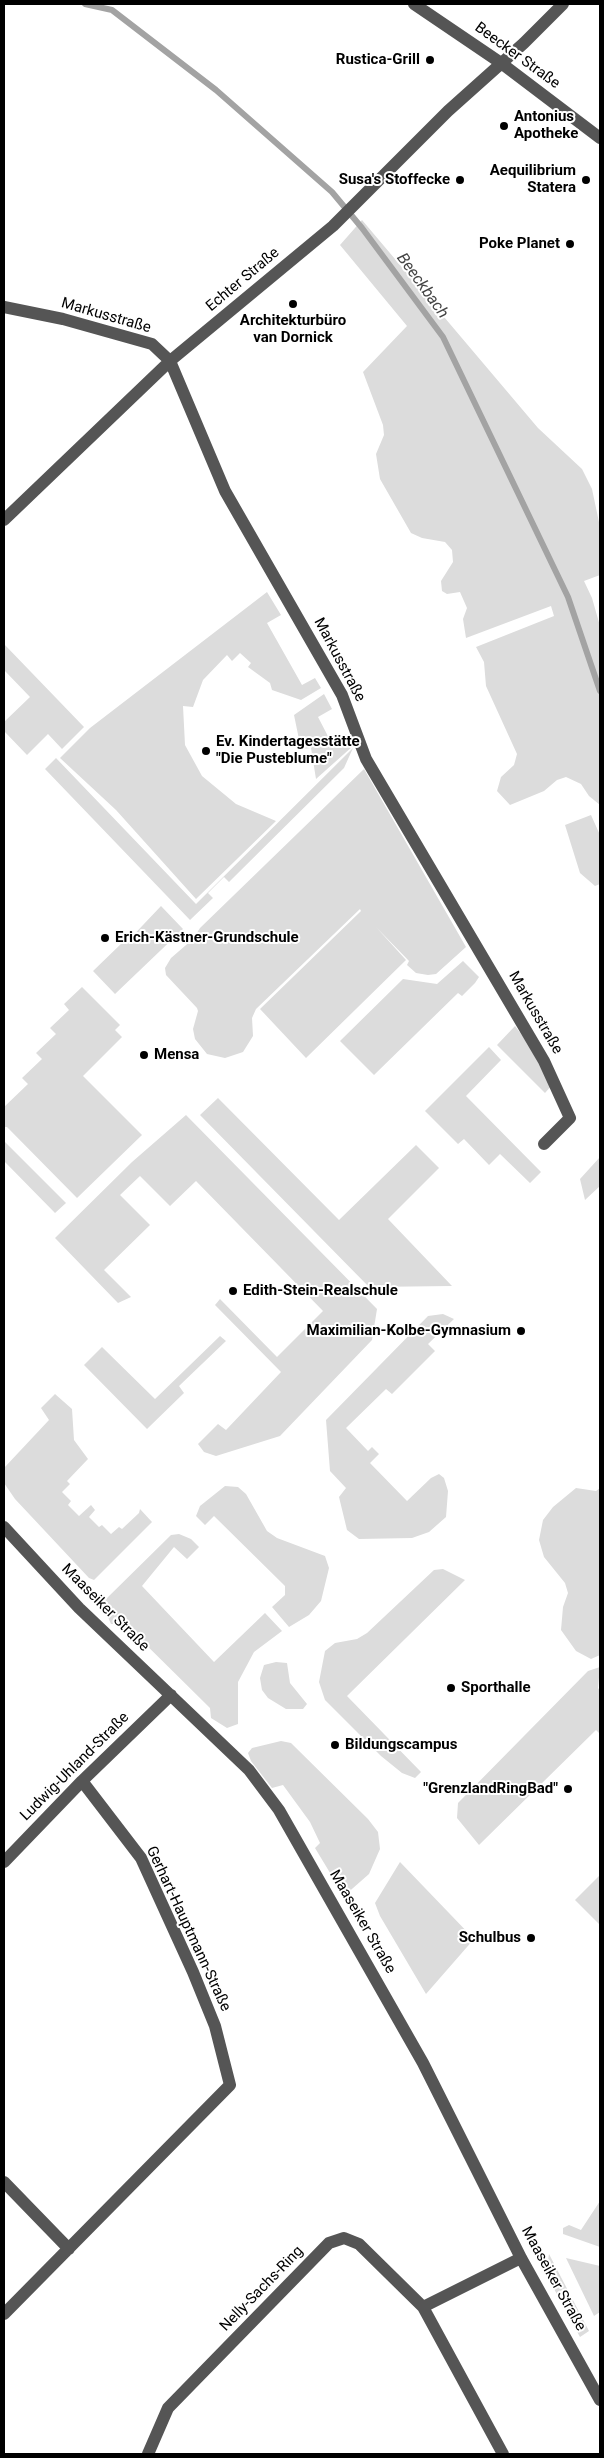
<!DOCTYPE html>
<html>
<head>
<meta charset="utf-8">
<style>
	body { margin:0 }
	#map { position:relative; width:604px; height:2458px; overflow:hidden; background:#fff; font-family:Roboto,sans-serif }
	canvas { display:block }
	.frame { position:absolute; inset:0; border:5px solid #000; pointer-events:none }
</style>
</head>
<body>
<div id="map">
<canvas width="604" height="2458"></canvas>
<div class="frame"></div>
</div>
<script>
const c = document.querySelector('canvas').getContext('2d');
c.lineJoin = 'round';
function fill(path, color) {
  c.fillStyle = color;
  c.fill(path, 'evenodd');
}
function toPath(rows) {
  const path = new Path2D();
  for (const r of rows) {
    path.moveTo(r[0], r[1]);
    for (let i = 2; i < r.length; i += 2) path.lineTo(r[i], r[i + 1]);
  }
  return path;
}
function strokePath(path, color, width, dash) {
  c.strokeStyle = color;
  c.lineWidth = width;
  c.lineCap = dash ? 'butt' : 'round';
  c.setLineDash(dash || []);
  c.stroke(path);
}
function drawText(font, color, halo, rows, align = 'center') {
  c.font = font + ' Roboto,sans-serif';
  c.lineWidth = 4;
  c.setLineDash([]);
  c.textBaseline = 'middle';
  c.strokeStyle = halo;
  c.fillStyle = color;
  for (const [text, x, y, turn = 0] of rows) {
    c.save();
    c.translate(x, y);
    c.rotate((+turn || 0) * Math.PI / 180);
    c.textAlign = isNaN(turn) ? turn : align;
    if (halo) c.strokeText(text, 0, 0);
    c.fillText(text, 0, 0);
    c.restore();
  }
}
fill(toPath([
	[362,220,538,428,582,469,592,489,600,527,600,575,584,581,592,598,600,626,600,805,589,796,581,784,566,777,557,780,544,791,510,805,497,791,501,777,514,765,517,754,486,686,484,662,476,647,554,616,551,606,466,638,463,619,467,608,460,592,447,594,442,591,441,581,453,562,452,550,445,542,422,538,411,533,380,479,376,454,384,435,383,425,363,372,407,326,340,245],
	[267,592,281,615,267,623,302,685,315,678,321,688,301,700,272,690,270,683,248,667,251,663,240,653,232,661,227,655,203,680,193,707,183,706,185,745,202,776,236,804,276,821,196,899,116,810,60,758,90,728],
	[4,644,84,727,62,749,48,734,27,755,4,731,4,722,30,697,4,670],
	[324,694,332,709,318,717,331,742,346,734,353,746,316,779,311,748,301,749,294,715],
	[353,748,344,768,229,882,224,877,208,893,213,898,190,920,45,769,56,758,196,904],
	[364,769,466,947,436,974,428,975,416,973,407,965,409,961,376,927,406,960,306,1058,260,1009,361,911,360,909,256,1009,252,1018,253,1036,243,1052,225,1058,207,1054,195,1039,193,1029,198,1011,197,1008,166,975,165,968,171,958,193,939,200,928],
	[591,815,600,835,600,884,595,886,580,873,565,825],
	[161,906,183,929,115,994,93,971,123,942,125,944],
	[463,961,479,977,475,983,462,996,458,993,374,1075,340,1041,403,979,437,984],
	[82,987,120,1025,115,1030,122,1037,83,1076,142,1135,77,1198,7,1127,4,1127,4,1107,28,1084,22,1078,42,1059,36,1053,56,1034,50,1028,69,1010,64,1004],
	[515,1026,536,1054,552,1085,545,1093,497,1045],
	[489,1047,501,1060,466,1096,541,1172,530,1183,500,1154,489,1165,464,1139,458,1144,425,1111],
	[218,1098,339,1220,416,1145,439,1168,388,1219,452,1286,369,1287,200,1115],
	[186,1115,377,1309,372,1340,280,1436,216,1456,204,1452,198,1444,218,1424,226,1430,281,1372,215,1305,220,1299,277,1357,323,1311,196,1181,170,1206,140,1176,120,1195,150,1225,104,1270,131,1297,118,1303,55,1238,132,1162],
	[4,1141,66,1203,55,1213,4,1161],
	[600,1157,600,1186,585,1200,580,1179],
	[443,1314,454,1319,428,1344,435,1351,392,1394,386,1389,346,1428,368,1451,372,1447,379,1454,370,1463,407,1501,431,1478,439,1474,444,1478,448,1491,446,1517,429,1532,412,1538,359,1539,347,1530,339,1497,346,1488,330,1471,326,1420,428,1316],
	[220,1336,226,1341,179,1386,184,1393,147,1429,84,1365,102,1347,155,1399],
	[55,1394,72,1409,74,1440,88,1459,67,1481,70,1484,62,1492,71,1501,68,1505,79,1516,91,1505,95,1510,89,1517,99,1527,102,1525,111,1534,119,1527,122,1529,139,1513,140,1509,152,1522,94,1580,89,1578,15,1499,4,1483,4,1468,49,1420,41,1408],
	[225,1486,238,1487,246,1494,267,1531,277,1538,325,1556,329,1568,321,1601,309,1615,289,1627,272,1607,285,1595,285,1586,214,1516,205,1525,196,1516,200,1506],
	[576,1488,596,1491,600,1488,600,1655,591,1659,576,1651,561,1630,563,1607,568,1593,565,1583,544,1557,539,1540,543,1520,553,1507],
	[179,1534,191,1539,199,1547,187,1559,174,1547,142,1586,214,1662,265,1613,282,1631,254,1652,238,1682,238,1724,227,1728,211,1718,210,1708,125,1624,111,1624,107,1615,105,1600,171,1535],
	[443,1569,465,1580,347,1696,421,1772,415,1778,402,1773,381,1756,325,1700,319,1682,325,1651,335,1643,357,1639,367,1633,434,1570],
	[276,1662,287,1663,290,1683,307,1704,303,1709,286,1709,268,1698,262,1690,260,1678,264,1665],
	[600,1667,598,1688,600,1691,600,1734,596,1730,479,1845,457,1818,458,1803,588,1671],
	[281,1741,291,1743,368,1819,378,1832,380,1849,369,1874,344,1896,315,1848,320,1843,310,1822,283,1785,272,1788,251,1761,248,1753,252,1748],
	[400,1862,474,1939,426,1994,380,1916,375,1903],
	[600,1875,600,1925,575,1900],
	[600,2201,600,2247,563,2234,563,2228,569,2225,581,2230],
	[549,2254,589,2331,580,2337,546,2274],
	[566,2258,600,2266,600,2312,594,2316]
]), '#dcdcdc');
strokePath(toPath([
	[85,4,112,10,216,90,332,192,362,228,443,337,568,597,600,691]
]), '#a3a3a3', 6);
strokePath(toPath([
	[414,4,501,63,600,138],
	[4,307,63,319,152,344,170,361,225,491,342,695,366,759,544,1061,570,1118,544,1144],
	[4,520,170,361,333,226,448,111,524,43,563,4],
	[4,1527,79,1608,249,1770,279,1810,423,2063,521,2258,600,2400],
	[4,1862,82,1781,171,1695],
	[4,2182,69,2249],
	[423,2307,521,2258],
	[4,2314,230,2085,215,2026,193,1972,141,1858,82,1781],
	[148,2454,168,2408,329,2243,344,2238,359,2244,423,2307,503,2454]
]), '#555', 12);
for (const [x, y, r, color] of [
	[430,60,5,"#000"],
	[504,126,5,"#000"],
	[460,180,5,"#000"],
	[586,180,5,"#000"],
	[570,244,5,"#000"],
	[293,304,5,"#000"],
	[206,751,5,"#000"],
	[105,938,5,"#000"],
	[144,1055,5,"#000"],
	[233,1291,5,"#000"],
	[521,1331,5,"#000"],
	[451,1688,5,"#000"],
	[335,1745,5,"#000"],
	[568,1789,5,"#000"],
	[531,1938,5,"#000"]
]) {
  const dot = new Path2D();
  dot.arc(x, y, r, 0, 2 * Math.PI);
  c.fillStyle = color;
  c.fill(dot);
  strokePath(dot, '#fff', 2);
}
drawText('15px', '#000', '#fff', [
	["Beecker Straße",517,56,36],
	["Echter Straße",243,280,-40],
	["Markusstraße",106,316,16],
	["Markusstraße",339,660,62],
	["Markusstraße",535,1013,60],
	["Maaseiker Straße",105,1608,45],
	["Ludwig-Uhland-Straße",75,1767,-45],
	["Maaseiker Straße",362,1922,60],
	["Gerhart-Hauptmann-Straße",188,1929,65],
	["Maaseiker Straße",553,2279,61],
	["Nelly-Sachs-Ring",262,2289,-46]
]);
drawText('bold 15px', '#000', '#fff', [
	["Rustica-Grill",420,60],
	["Antonius",514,117,"left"],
	["Apotheke",514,134,"left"],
	["Aequilibrium",576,171],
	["Statera",576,188],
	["Susa's Stoffecke",450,180],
	["Poke Planet",560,244],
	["Architekturbüro",293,321,"center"],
	["van Dornick",293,338,"center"],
	["Ev. Kindertagesstätte",216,742,"left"],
	["\"Die Pusteblume\"",216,759,"left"],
	["Erich-Kästner-Grundschule",115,938,"left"],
	["Mensa",154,1055,"left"],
	["Edith-Stein-Realschule",243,1291,"left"],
	["Maximilian-Kolbe-Gymnasium",511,1331],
	["Sporthalle",461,1688,"left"],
	["Bildungscampus",345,1745,"left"],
	["\"GrenzlandRingBad\"",558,1789],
	["Schulbus",521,1938]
], 'right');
drawText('italic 16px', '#444', '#fff', [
	["Beeckbach",422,286,54]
]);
</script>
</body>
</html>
